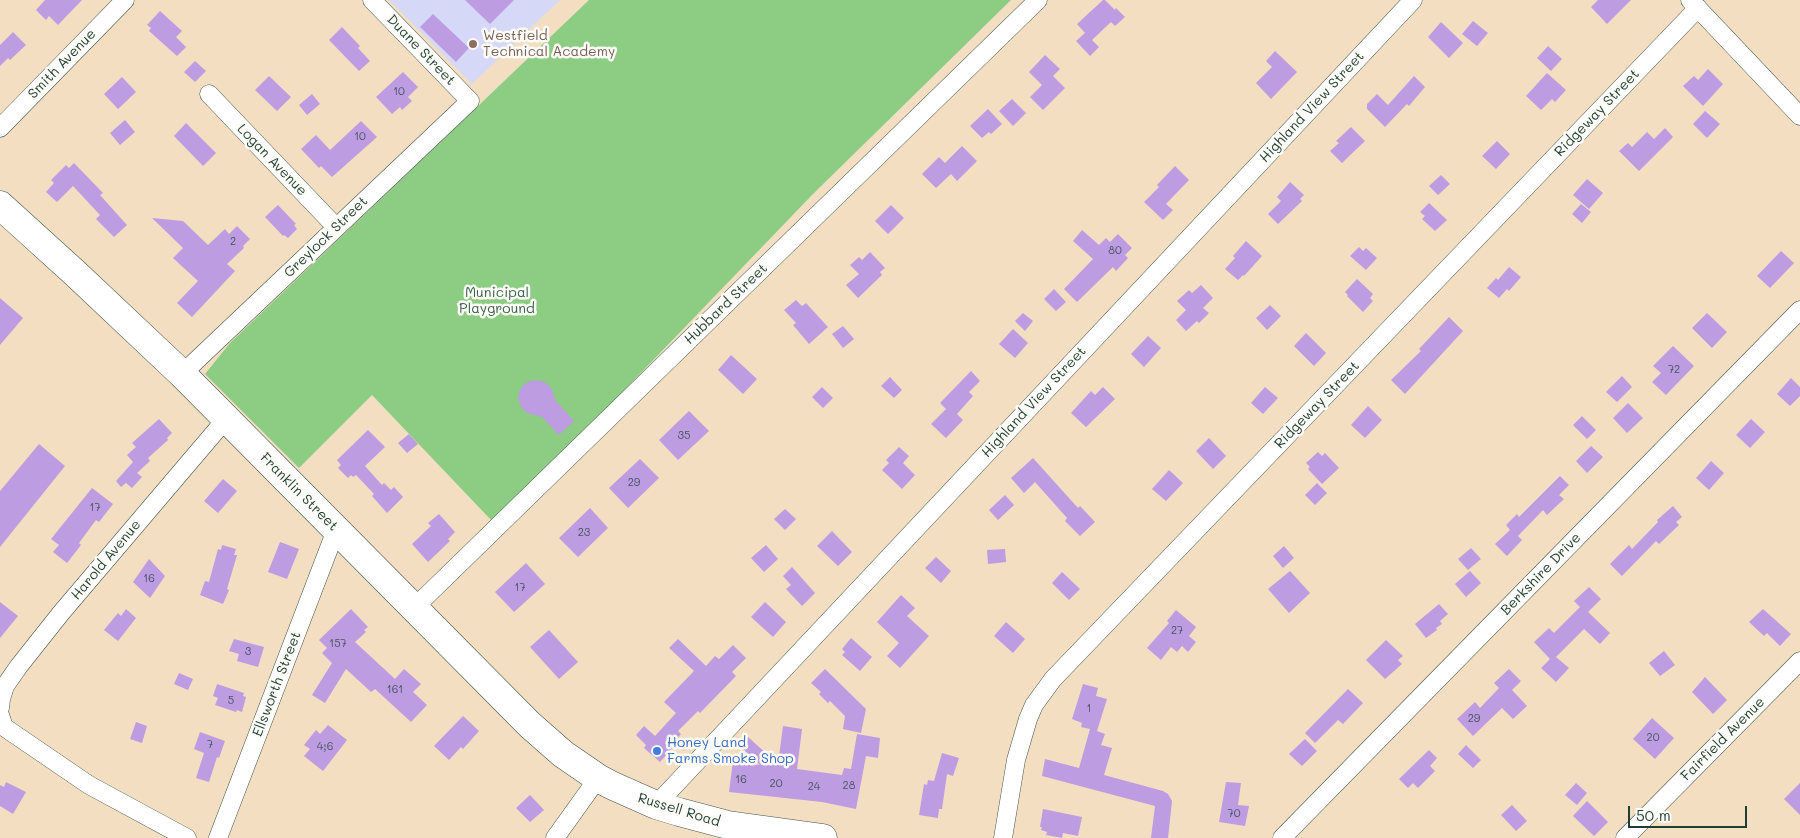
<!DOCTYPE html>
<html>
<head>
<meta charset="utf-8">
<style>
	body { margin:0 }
	#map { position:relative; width:1800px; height:838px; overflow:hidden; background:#f3dec2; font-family:Mali,sans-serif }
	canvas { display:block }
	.scale { position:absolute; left:1628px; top:806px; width:119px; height:22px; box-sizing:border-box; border:2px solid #1f3d34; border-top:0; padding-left:6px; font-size:15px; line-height:18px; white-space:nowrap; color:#1f3d34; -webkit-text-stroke:4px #fdfcf7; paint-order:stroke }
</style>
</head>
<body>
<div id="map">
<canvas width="1800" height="838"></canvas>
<div class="scale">50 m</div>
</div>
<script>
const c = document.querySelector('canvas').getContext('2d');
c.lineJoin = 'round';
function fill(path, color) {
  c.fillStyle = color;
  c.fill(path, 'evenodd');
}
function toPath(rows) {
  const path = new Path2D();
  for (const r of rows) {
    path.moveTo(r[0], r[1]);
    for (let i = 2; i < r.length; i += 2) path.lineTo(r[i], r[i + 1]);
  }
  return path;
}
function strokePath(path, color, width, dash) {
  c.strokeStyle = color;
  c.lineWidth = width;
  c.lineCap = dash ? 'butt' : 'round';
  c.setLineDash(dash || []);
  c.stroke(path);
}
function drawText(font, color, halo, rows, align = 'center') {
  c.font = font + ' Mali,sans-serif';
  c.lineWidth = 5;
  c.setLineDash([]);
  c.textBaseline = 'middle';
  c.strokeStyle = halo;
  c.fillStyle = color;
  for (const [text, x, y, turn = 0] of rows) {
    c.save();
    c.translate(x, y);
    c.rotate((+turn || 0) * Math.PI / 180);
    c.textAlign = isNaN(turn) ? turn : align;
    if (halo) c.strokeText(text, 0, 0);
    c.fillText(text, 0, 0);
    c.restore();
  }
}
fill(toPath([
	[389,0,560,0,472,84]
]), '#d6d8f8');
fill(toPath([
	[589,0,1011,0,813,194,560,457,492,521,372,395,299,468,205,374,230,343]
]), '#8dcc83');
fill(toPath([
	[45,0,82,0,58,25,49,16,46,20,36,10],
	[465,0,514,0,490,24],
	[1103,0,1105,0,1115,10,1116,8,1125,17,1115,26,1111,22,1092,40,1099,47,1090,56,1076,41,1085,33,1077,24],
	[1598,0,1631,0,1607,24,1591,7],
	[160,11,182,31,176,37,186,47,177,56,149,31,151,28,147,25],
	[433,14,469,48,456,62,420,27],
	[1473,21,1488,33,1477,46,1462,34],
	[1441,22,1463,43,1449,58,1428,37],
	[342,27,360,46,358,48,370,61,359,71,329,40],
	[13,32,26,45,10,60,8,58,0,66,0,45],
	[1548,46,1562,59,1551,71,1537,58],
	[1275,51,1297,72,1271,99,1256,83,1272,67,1266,61],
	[1045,55,1060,69,1053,76,1065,88,1043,110,1030,97,1042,85,1029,72],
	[195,61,206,71,195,82,184,72],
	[1708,69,1723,84,1703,106,1683,86,1694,76,1698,80],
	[403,72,418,87,408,97,412,101,402,110,400,107,392,114,376,97],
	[1547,73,1566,90,1555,102,1552,99,1541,110,1526,96],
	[269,76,291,97,277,111,255,90],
	[1414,76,1425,87,1409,106,1407,104,1385,127,1367,109,1367,104,1377,94,1388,105],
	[122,77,136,92,118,109,104,94],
	[312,94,320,104,307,115,299,105],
	[1012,99,1026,113,1013,126,999,111],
	[988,109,1002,124,991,134,989,132,982,138,970,126],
	[1705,111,1720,124,1707,138,1693,124],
	[125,120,135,132,120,145,110,133],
	[361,121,377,137,332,177,321,166,319,168,301,149,316,135,330,150],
	[186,123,216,153,203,166,174,136],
	[1351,127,1365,141,1342,163,1330,151,1339,143,1336,141],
	[1665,128,1673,137,1639,171,1619,151,1628,143,1632,147,1647,132,1654,139],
	[1497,141,1510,154,1496,169,1482,156],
	[962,146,977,161,957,181,951,174,936,188,922,174,939,157,945,163],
	[74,163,103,193,100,195,127,225,114,237,96,219,100,215,73,186,57,202,46,192,54,183,51,180,66,165,69,168],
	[1175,166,1189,180,1166,204,1173,210,1163,220,1144,202,1159,187,1157,185],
	[1441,175,1450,184,1438,195,1429,186],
	[1587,179,1603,193,1589,209,1573,195],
	[1290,182,1304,195,1300,199,1302,201,1278,224,1268,214,1281,201,1277,197],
	[1429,203,1447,220,1435,231,1422,219,1425,216,1420,212],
	[1581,204,1591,212,1582,223,1572,214],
	[278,205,296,224,294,225,297,229,288,238,284,235,283,236,265,217],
	[891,205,904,218,888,234,875,221],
	[152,218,183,221,208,245,225,229,229,234,237,226,250,239,243,246,244,248,227,264,235,271,192,317,177,303,198,281,173,258,183,248],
	[1082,230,1099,245,1106,238,1110,242,1118,234,1132,248,1125,255,1128,258,1116,271,1113,267,1077,302,1064,289,1093,259,1073,241],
	[1246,241,1262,256,1244,276,1243,275,1238,280,1225,269,1235,258,1233,256],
	[1359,247,1363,251,1366,248,1377,258,1366,270,1350,256],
	[1781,251,1794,263,1770,288,1757,276],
	[870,252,885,268,880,272,882,275,858,298,846,285,859,274,850,265,859,257,862,260],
	[1509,267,1521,277,1509,291,1507,289,1499,298,1487,288,1496,278,1498,280],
	[1357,279,1373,294,1370,298,1373,301,1363,312,1347,296,1348,295,1345,292],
	[1201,285,1213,298,1203,308,1209,313,1199,323,1197,321,1186,331,1176,320,1186,310,1177,301,1189,290,1192,293],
	[1054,289,1066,302,1056,311,1044,299],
	[0,298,23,318,0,345],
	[796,300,802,306,806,303,828,327,809,344,793,325,796,323,784,310],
	[1270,305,1281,316,1267,330,1256,318],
	[1023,313,1033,321,1025,331,1015,321],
	[1707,313,1727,332,1712,348,1692,328],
	[1449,317,1463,331,1405,394,1391,380,1421,351,1419,349],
	[843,326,854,339,843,348,832,334],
	[1013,329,1028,343,1015,358,999,344],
	[1306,333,1326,353,1314,366,1294,346],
	[1148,336,1161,348,1144,367,1131,354],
	[1673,346,1694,366,1666,395,1652,382,1661,373,1653,366],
	[731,355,757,379,743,394,718,370],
	[971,371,980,381,969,392,973,396,957,414,963,420,946,438,931,424,946,409,940,403],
	[1622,376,1632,387,1617,402,1606,392],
	[890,377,902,390,894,398,881,386],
	[1791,378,1800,387,1800,396,1790,406,1777,394],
	[536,380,545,382,552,389,555,400,574,421,559,435,542,417,527,413,521,407,518,398,520,389,527,382],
	[822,387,833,398,823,408,812,397],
	[1103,387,1115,399,1086,427,1071,413,1091,391,1095,395],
	[1265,387,1278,398,1263,414,1251,403],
	[1628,403,1643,418,1627,433,1613,418],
	[1368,406,1382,420,1365,438,1351,425],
	[689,411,709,431,678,460,659,440],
	[1582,416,1596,430,1587,439,1573,425],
	[159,419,172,433,167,438,168,440,148,458,150,461,137,473,142,477,132,488,126,483,121,487,116,481,133,462,127,455,136,447,132,443],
	[1751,419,1765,432,1750,448,1736,435],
	[368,430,385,447,365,466,382,485,384,483,391,490,394,487,403,497,387,513,372,496,374,494,356,475,353,477,351,475,348,478,338,468,341,465,337,460],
	[409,434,418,444,407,453,398,443],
	[1209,438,1226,456,1213,469,1196,451],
	[39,444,65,466,0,547,0,491],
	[1591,446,1603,457,1587,473,1576,461],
	[899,447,909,456,903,463,915,475,902,489,882,470,889,463,886,460],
	[1318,452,1322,456,1325,453,1339,468,1322,484,1308,469,1310,467,1306,463],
	[1033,458,1078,508,1080,506,1095,522,1080,536,1065,521,1067,518,1035,482,1024,493,1011,478],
	[640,459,659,478,628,508,609,488],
	[1711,461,1724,473,1709,490,1696,478],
	[1169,470,1183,483,1166,501,1152,489],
	[1560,476,1569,485,1559,495,1564,499,1547,515,1543,510,1518,536,1522,540,1507,556,1495,544,1510,530,1506,525,1517,514,1519,517],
	[223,479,237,491,218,513,204,501],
	[1317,483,1327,493,1315,505,1305,495],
	[92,488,113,504,99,522,96,520,79,543,81,545,67,563,53,552,59,545,51,539],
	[1005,495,1014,505,998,520,989,510],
	[1673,506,1682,517,1676,522,1679,525,1659,544,1656,541,1622,576,1610,564,1629,545,1632,549,1658,522,1657,520],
	[590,508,608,528,578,557,559,538],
	[785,509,796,519,785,530,774,519],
	[439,514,455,532,448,539,450,541,428,562,412,544,431,526,428,523],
	[832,531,852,552,838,566,817,546],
	[280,542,299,549,287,579,268,572],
	[222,545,236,549,234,555,237,555,227,589,229,590,223,604,200,595,205,581,209,582,218,549,221,550],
	[766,545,778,559,764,572,751,558],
	[1284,546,1294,558,1283,568,1273,556],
	[1471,548,1481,559,1468,570,1458,559],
	[1005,549,1006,562,988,564,987,550],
	[936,557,951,571,941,583,925,568],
	[149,559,165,576,150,598,133,582],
	[526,563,545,584,514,612,495,592],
	[792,567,815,593,802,606,786,589,791,585,783,576],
	[1290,571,1310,593,1289,613,1268,589],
	[1470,571,1481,583,1466,597,1455,584],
	[1062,572,1080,589,1069,600,1052,583],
	[1589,587,1601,599,1588,612,1610,633,1600,644,1584,629,1556,657,1569,668,1556,682,1541,668,1550,659,1534,642,1549,628,1554,633,1580,607,1574,601],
	[901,595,915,608,907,616,929,636,900,668,887,656,899,643,877,622],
	[0,602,18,616,0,638],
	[765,602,786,622,773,637,751,617],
	[1439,604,1448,614,1440,621,1442,624,1436,628,1437,630,1426,638,1415,624],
	[126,609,136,618,118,641,104,630,118,613,121,616],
	[351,609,368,627,364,630,366,632,355,642,395,679,404,669,421,684,413,692,427,705,411,722,375,689,371,692,346,669,325,703,312,695,332,663,322,653,327,648,319,640],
	[1763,609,1791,634,1780,646,1767,633,1764,636,1749,622],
	[1176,610,1196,627,1189,636,1196,642,1188,652,1182,646,1177,652,1171,647,1161,660,1147,648,1169,623,1167,621],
	[1006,622,1025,639,1013,653,994,636],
	[549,630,578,662,559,679,530,647],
	[851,638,872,657,860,671,842,655,845,652,842,649],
	[234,639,264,647,258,667,237,661,239,654,229,651],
	[678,639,706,666,715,656,719,659,733,645,746,658,732,672,736,676,700,713,698,711,678,731,681,734,675,741,677,743,660,762,644,748,646,745,636,735,644,726,655,736,676,713,664,702,694,671,669,648],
	[1386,640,1403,656,1398,660,1402,664,1385,679,1366,660],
	[1664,651,1675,665,1660,676,1649,663],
	[825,669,866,709,861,733,843,729,845,716,830,701,828,703,819,694,821,692,811,683],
	[1509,669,1521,681,1512,690,1527,706,1513,719,1502,708,1473,736,1457,719,1475,702,1480,708,1499,688,1494,683],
	[179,673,193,679,188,690,174,684],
	[1705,677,1727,700,1713,714,1692,692],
	[217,684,244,693,243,696,246,697,242,712,237,710,236,712,215,705,218,698,213,696],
	[1083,684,1098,688,1096,696,1107,699,1097,731,1105,734,1101,745,1112,748,1104,775,1163,791,1168,794,1172,801,1168,838,1151,838,1155,806,1042,776,1045,759,1079,768,1090,729,1081,727,1082,723,1072,719],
	[1348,689,1363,703,1343,724,1338,720,1315,743,1305,733],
	[463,716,479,731,463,749,461,747,449,760,434,746],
	[1652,718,1674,738,1655,759,1633,739],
	[136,722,147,726,142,743,130,739],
	[328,725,347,740,323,771,304,756,310,749,304,745,316,730,320,734],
	[783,726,802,729,797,769,842,775,844,768,851,769,857,734,880,738,878,758,866,756,856,809,822,802,729,792,733,761,760,765,740,746,748,737,778,764],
	[200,732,225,741,219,758,217,757,209,782,196,778,204,753,194,749],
	[1305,739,1317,751,1302,766,1289,754],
	[1466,745,1481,760,1473,768,1458,754],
	[1429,750,1437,758,1430,766,1435,771,1418,788,1413,783,1408,788,1399,779],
	[942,753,959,758,953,776,947,774,942,809,939,809,938,818,919,815,924,784,927,785,928,780,934,781],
	[6,782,26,792,13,814,0,806,0,785,4,787],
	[1226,782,1241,783,1238,805,1249,806,1245,826,1219,822],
	[1576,783,1587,793,1577,805,1565,795],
	[1800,783,1800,815,1784,799],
	[530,795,544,810,530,822,516,808],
	[1587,801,1608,822,1594,836,1573,816],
	[1512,805,1527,821,1516,831,1501,815],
	[1043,809,1082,817,1078,836,1063,833,1062,838,1046,835,1047,832,1041,830,1042,827,1040,827]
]), '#bd9ce2');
const minor = toPath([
	[1690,0,1800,116],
	[209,94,336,227],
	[0,128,125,0],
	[182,374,470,101,372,0],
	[414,608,1038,0],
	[0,708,1,699,5,686,19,666,61,613,226,419],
	[0,715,4,727,89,785,187,838],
	[656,805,1413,0],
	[218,838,336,530],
	[555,838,598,778],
	[1003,838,1016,760,1028,719,1034,705,1053,679,1698,8],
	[1282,838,1800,310],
	[1625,838,1800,661]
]);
const primary = toPath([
	[0,205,76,274,182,374,530,725,563,754,598,778,611,785,656,805,679,812,728,825,823,838]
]);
strokePath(minor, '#3f5549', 19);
strokePath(primary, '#3f5549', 29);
strokePath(minor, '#fff', 18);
strokePath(primary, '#fff', 28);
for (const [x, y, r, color] of [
	[473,44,5,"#8d6e63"],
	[657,751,5,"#3f7fe0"]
]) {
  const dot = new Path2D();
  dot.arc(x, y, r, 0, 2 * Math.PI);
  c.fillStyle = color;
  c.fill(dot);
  strokePath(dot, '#fdfcf7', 2);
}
drawText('11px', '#465560', null, [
	["10",399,92],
	["10",360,137],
	["2",233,242],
	["80",1115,251],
	["72",1674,370],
	["35",684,436],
	["29",634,483],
	["17",95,508],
	["23",584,533],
	["16",149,579],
	["17",520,588],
	["27",1177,631],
	["157",338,644],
	["3",248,652],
	["161",395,690],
	["5",231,701],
	["1",1089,709],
	["29",1474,719],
	["20",1653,738],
	["7",210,745],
	["4;6",325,747],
	["16",741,780],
	["20",776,784],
	["28",849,786],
	["24",814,787],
	["70",1234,814]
]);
drawText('14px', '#785e54', '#fdfcf7', [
	["Westfield",483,36],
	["Technical Academy",483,52]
], 'left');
drawText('14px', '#1f3d34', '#fdfcf7', [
	["Duane Street",421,50,46],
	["Smith Avenue",62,64,-46],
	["Highland View Street",1312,107,-47],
	["Ridgeway Street",1597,113,-46],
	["Logan Avenue",272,160,46],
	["Greylock Street",326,237,-44],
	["Hubbard Street",726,304,-44],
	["Highland View Street",1034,402,-47],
	["Ridgeway Street",1317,405,-46],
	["Franklin Street",299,492,45],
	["Harold Avenue",106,560,-50],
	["Berkshire Drive",1541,574,-46],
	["Ellsworth Street",277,684,-69],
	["Fairfield Avenue",1723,739,-45],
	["Russell Road",679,810,17]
]);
drawText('14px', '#3a6148', '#fdfcf7', [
	["Municipal",497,293],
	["Playground",497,309]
]);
drawText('14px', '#366cbe', '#fdfcf7', [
	["Honey Land",667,743],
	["Farms Smoke Shop",667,759]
], 'left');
</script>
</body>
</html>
